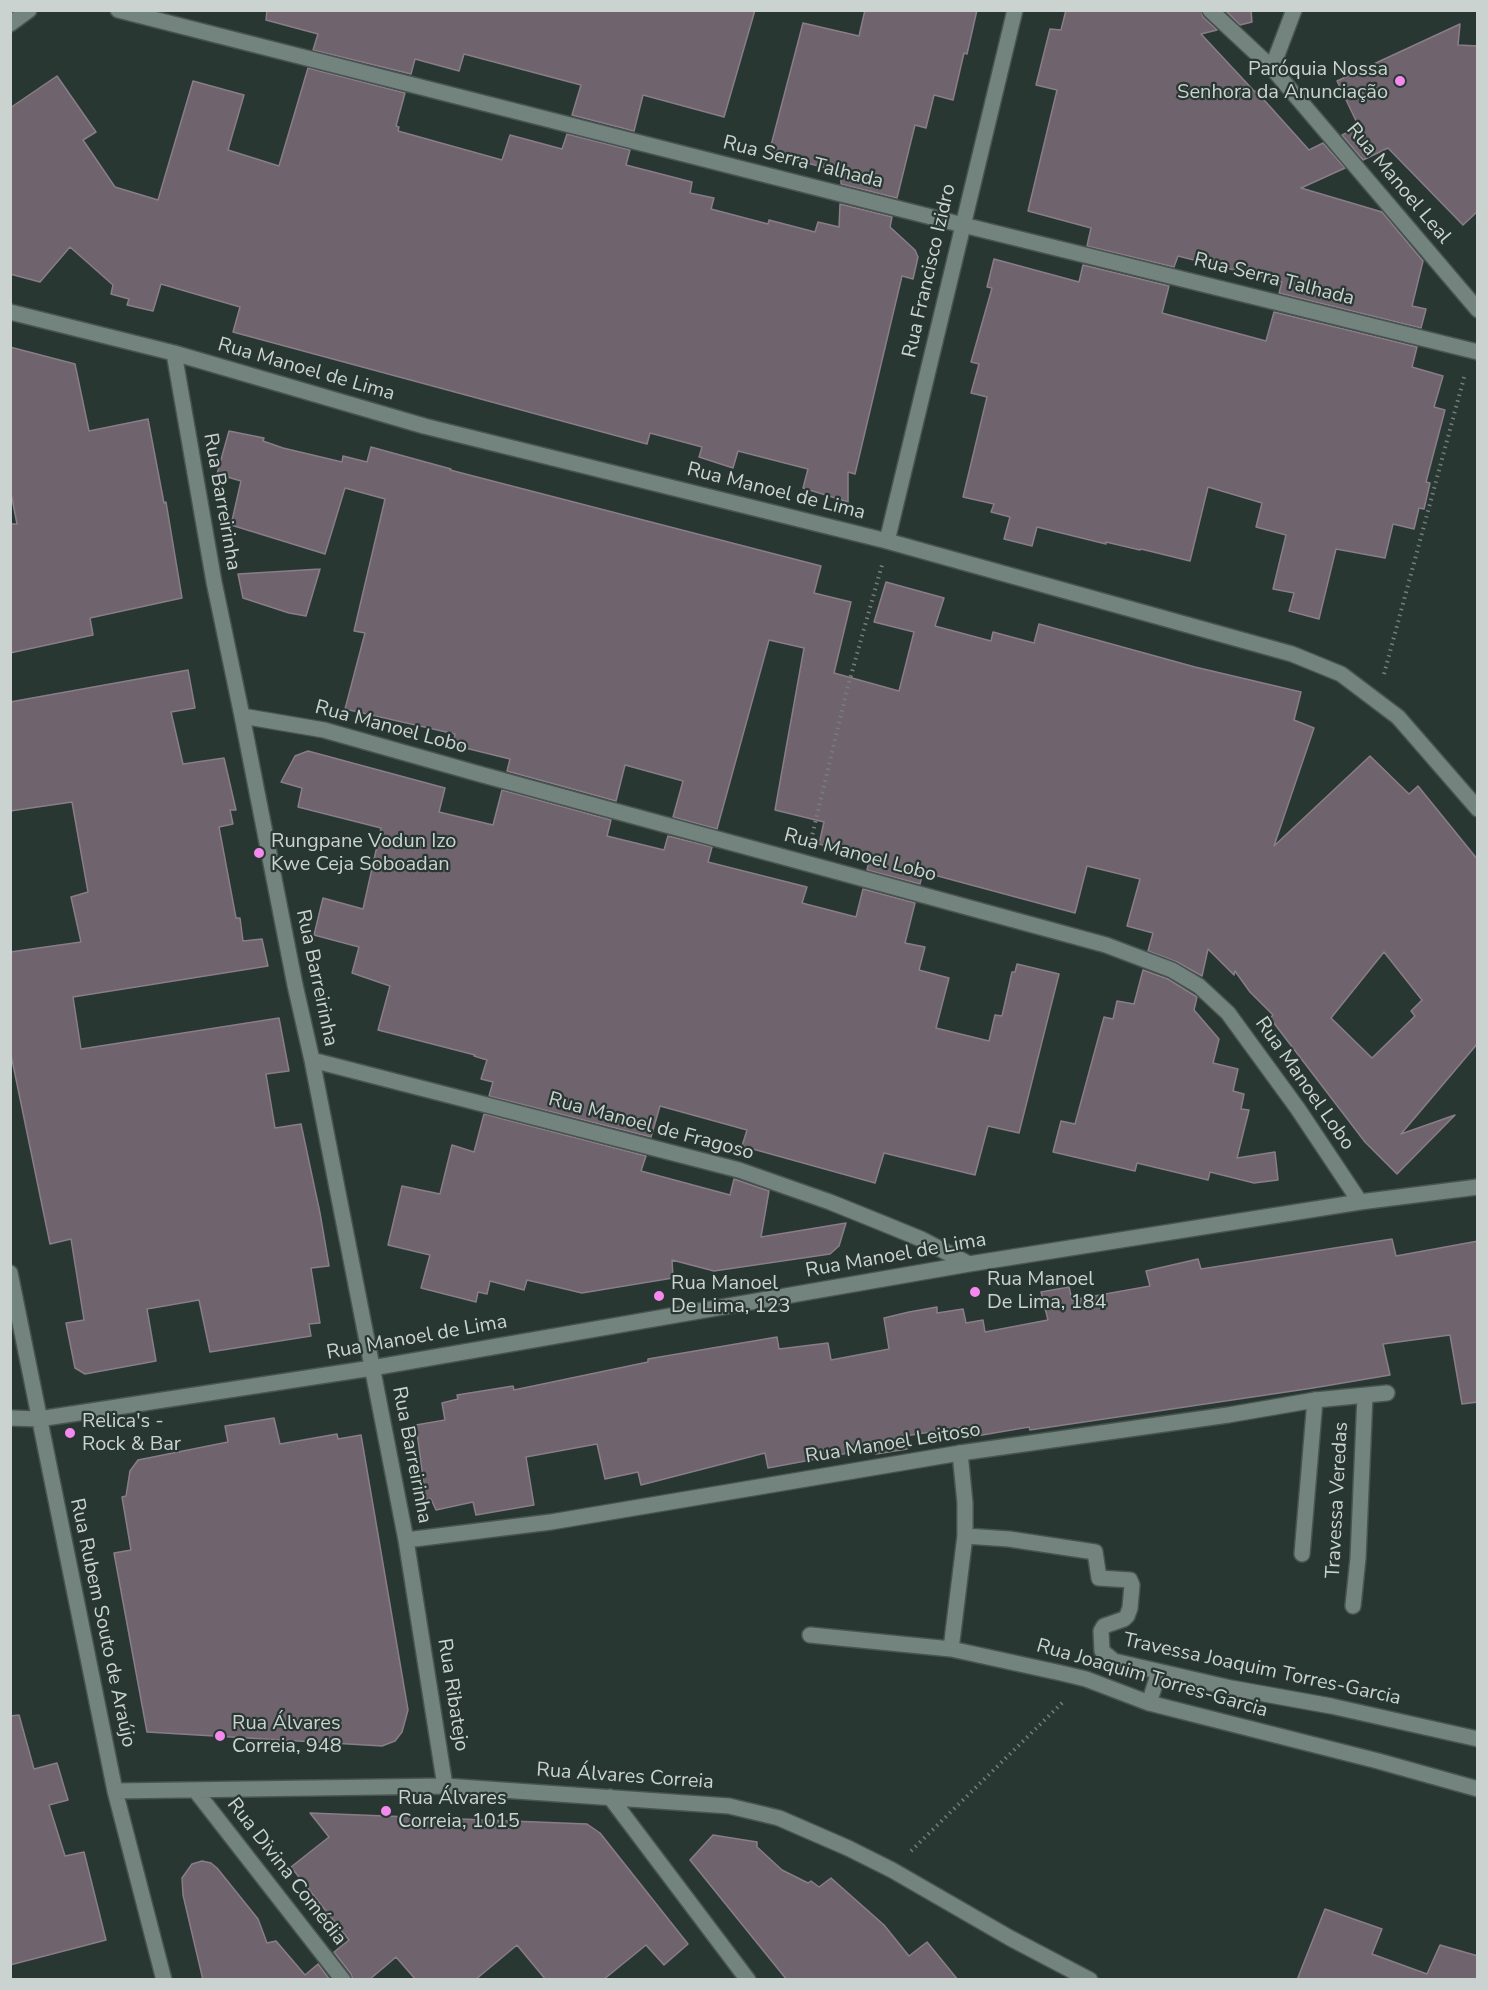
<!DOCTYPE html>
<html>
<head>
<meta charset="utf-8">
<style>
	body { margin:0 }
	#map { position:relative; width:1488px; height:1990px; overflow:hidden; background:#293732; font-family:"Nunito Sans",sans-serif }
	canvas { display:block }
	.frame { position:absolute; inset:0; border:12px solid #cbd3d0; pointer-events:none }
</style>
</head>
<body>
<div id="map">
<canvas width="1488" height="1990"></canvas>
<div class="frame"></div>
</div>
<script>
const c = document.querySelector('canvas').getContext('2d');
c.lineJoin = 'round';
function fill(path, color) {
  c.fillStyle = color;
  c.fill(path, 'evenodd');
}
function toPath(rows) {
  const path = new Path2D();
  for (const r of rows) {
    path.moveTo(r[0], r[1]);
    for (let i = 2; i < r.length; i += 2) path.lineTo(r[i], r[i + 1]);
  }
  return path;
}
function strokePath(path, color, width, dash) {
  c.strokeStyle = color;
  c.lineWidth = width;
  c.lineCap = dash ? 'butt' : 'round';
  c.setLineDash(dash || []);
  c.stroke(path);
}
function drawText(font, color, halo, rows, align = 'center') {
  c.font = font + ' "Nunito Sans",sans-serif';
  c.lineWidth = 4.5;
  c.setLineDash([]);
  c.textBaseline = 'middle';
  c.strokeStyle = halo;
  c.fillStyle = color;
  for (const [text, x, y, turn = 0] of rows) {
    c.save();
    c.translate(x, y);
    c.rotate((+turn || 0) * Math.PI / 180);
    c.textAlign = isNaN(turn) ? turn : align;
    if (halo) c.strokeText(text, 0, 0);
    c.fillText(text, 0, 0);
    c.restore();
  }
}
const building = toPath([
	[267,10,755,10,724,117,643,95,634,131,572,115,581,85,464,54,459,71,415,59,411,74,313,50,318,34,266,20,267,10],
	[865,10,977,10,967,54,964,53,953,100,934,95,926,128,915,125,897,198,841,184,841,172,769,153,803,23,859,36,865,10],
	[1066,10,1201,10,1203,17,1217,30,1201,34,1255,92,1256,91,1309,150,1323,143,1345,168,1301,188,1382,212,1423,261,1412,306,1426,309,1421,328,1279,293,1282,282,1178,256,1174,267,1087,246,1091,228,1028,211,1057,90,1036,85,1050,29,1061,30,1066,10],
	[1225,10,1251,10,1252,22,1240,25,1225,10],
	[1460,24,1458,45,1478,46,1478,211,1463,225,1388,148,1363,160,1342,135,1359,127,1337,81,1460,24],
	[308,68,405,93,396,126,399,127,398,131,502,160,510,135,562,149,567,134,630,150,626,165,692,182,690,193,714,198,711,209,768,224,769,220,815,232,818,222,839,227,840,204,892,217,890,227,915,250,918,257,913,279,902,276,855,474,848,472,848,502,803,488,808,469,738,451,733,468,699,457,702,447,650,433,647,444,233,332,240,307,161,284,153,311,127,305,129,299,111,294,113,285,70,247,40,282,10,274,10,108,57,76,96,132,83,140,115,187,158,200,193,81,244,95,228,150,279,166,308,68],
	[994,259,1079,282,1083,265,1169,286,1162,313,1266,341,1274,312,1417,347,1412,367,1443,376,1434,407,1445,410,1426,482,1430,483,1424,509,1419,508,1414,529,1393,524,1385,558,1336,549,1319,619,1289,611,1294,593,1273,589,1286,535,1256,527,1262,503,1208,487,1190,561,1141,549,1140,550,1106,542,1106,544,1037,527,1032,546,1004,539,1010,517,991,512,994,504,963,497,987,397,971,393,979,364,971,362,992,288,987,287,994,259],
	[10,347,75,364,89,431,148,419,164,503,166,502,182,598,90,618,93,635,10,653,10,524,17,524,10,488,10,347],
	[229,431,264,438,263,441,283,448,342,462,343,456,367,462,371,447,451,469,450,470,821,566,814,593,851,602,834,673,899,691,914,632,874,622,886,582,944,598,935,626,991,641,993,632,1034,643,1039,624,1195,667,1301,692,1294,720,1314,728,1274,846,1370,756,1409,794,1418,786,1478,860,1478,1043,1401,1134,1455,1115,1397,1174,1365,1142,1270,1018,1273,1015,1250,992,1235,971,1234,975,1208,949,1202,976,1177,962,1148,951,1153,933,1127,926,1140,879,1087,866,1075,913,923,872,920,884,867,870,870,858,819,844,824,822,775,810,804,648,769,640,717,829,673,817,683,781,625,765,616,801,507,771,510,759,453,745,455,734,345,709,365,633,354,631,385,499,345,488,325,554,231,525,241,481,217,474,229,431],
	[1384,952,1422,1000,1411,1011,1415,1016,1372,1058,1331,1018,1384,952],
	[320,569,306,616,289,613,243,598,238,574,320,569],
	[188,670,195,708,171,712,183,764,224,758,236,810,230,810,233,824,219,827,236,918,240,918,243,941,262,939,268,966,73,997,81,1049,279,1018,289,1071,266,1074,275,1128,301,1124,320,1213,329,1266,311,1268,320,1323,309,1324,311,1336,210,1352,199,1300,147,1309,156,1361,85,1374,75,1368,66,1323,84,1320,71,1239,50,1244,10,1050,10,952,81,942,71,897,88,892,72,802,10,811,10,702,188,670],
	[308,751,445,788,439,812,493,825,502,790,611,820,607,836,664,850,668,836,712,847,708,862,807,887,802,903,856,917,863,889,915,903,905,943,925,947,919,970,949,978,936,1028,989,1041,995,1015,1002,1016,1012,972,1015,972,1017,964,1059,974,1019,1133,988,1126,975,1175,884,1153,875,1183,742,1146,747,1130,660,1106,651,1137,489,1096,493,1082,481,1079,487,1060,474,1056,475,1055,378,1030,390,986,352,973,359,947,314,935,323,898,363,909,381,828,298,807,302,788,281,782,295,756,308,751],
	[1143,970,1168,979,1197,997,1194,1010,1219,1039,1213,1063,1238,1069,1233,1091,1244,1094,1241,1109,1249,1110,1237,1158,1275,1152,1278,1180,1254,1183,1210,1172,1208,1180,1137,1163,1135,1171,1053,1152,1061,1121,1075,1124,1104,1017,1113,1019,1117,1001,1134,1004,1143,970],
	[484,1114,646,1156,641,1171,730,1195,734,1179,769,1191,761,1237,846,1223,839,1246,830,1254,714,1271,672,1260,673,1278,582,1293,527,1280,524,1290,490,1281,487,1294,478,1292,476,1302,421,1288,430,1255,388,1245,402,1186,440,1194,452,1145,474,1152,484,1114],
	[1392,1239,1396,1256,1478,1241,1478,1402,1462,1404,1450,1335,1383,1344,1390,1375,1313,1388,1030,1430,1029,1427,965,1438,963,1427,905,1436,907,1449,876,1454,875,1448,768,1468,765,1453,641,1485,638,1472,605,1479,597,1444,526,1457,534,1505,476,1515,473,1502,436,1510,431,1499,426,1500,416,1425,445,1420,442,1403,458,1399,457,1395,513,1386,514,1390,648,1362,648,1359,777,1337,779,1349,828,1343,831,1360,889,1349,884,1318,909,1312,937,1307,937,1313,963,1309,966,1323,983,1320,985,1332,1048,1320,1041,1292,1069,1287,1072,1300,1150,1286,1146,1271,1198,1259,1201,1269,1392,1239],
	[274,1418,280,1444,337,1434,338,1439,361,1435,408,1710,402,1732,395,1741,382,1746,147,1732,114,1553,131,1550,122,1497,126,1496,130,1471,138,1460,228,1442,225,1426,274,1418],
	[19,1715,34,1769,57,1763,68,1800,49,1805,65,1856,84,1852,106,1940,10,1965,10,1716,19,1715],
	[310,1813,587,1824,600,1833,688,1944,664,1965,646,1945,603,1980,546,1980,517,1945,475,1980,416,1980,396,1957,369,1980,353,1980,351,1974,334,1952,349,1940,291,1867,329,1837,310,1813],
	[713,1835,757,1842,757,1847,782,1870,808,1883,811,1881,819,1887,831,1878,884,1925,909,1956,927,1942,958,1980,787,1980,690,1860,713,1835],
	[202,1861,211,1863,217,1868,258,1919,267,1943,276,1941,305,1975,318,1964,330,1980,203,1980,183,1895,182,1878,192,1864,202,1861],
	[1325,1909,1382,1929,1372,1954,1427,1974,1440,1945,1478,1956,1478,1980,1297,1980,1325,1909]
]);
fill(building, '#6f646d');
strokePath(building, '#897d88', 1.5);
const service = toPath([
	[965,1536,1009,1539,1095,1552,1099,1578,1130,1580,1132,1585,1130,1608,1127,1616,1124,1619,1104,1626,1101,1631,1102,1651,1114,1661,1231,1688,1331,1706,1478,1739],
	[1302,1554,1315,1400],
	[1353,1606,1358,1558,1365,1396],
	[810,1635,951,1649,1061,1673,1086,1679,1149,1703,1378,1761,1478,1789],
	[951,1649,965,1536,965,1503,960,1453],
	[1149,1703,1159,1672]
]);
const minor = toPath([
	[118,10,963,225,1478,352],
	[1210,10,1272,68,1478,310],
	[10,24,29,10],
	[1272,68,1294,10],
	[10,312,174,353,424,426,887,541,1292,654,1341,674,1398,717,1478,809],
	[174,353,214,582,242,716,295,985,312,1060,406,1540,445,1786],
	[887,541,1015,10],
	[242,716,324,730,483,775,1106,945,1172,970,1199,986,1228,1013,1298,1109,1360,1202],
	[312,1060,739,1170,830,1202,882,1223,921,1239,969,1264],
	[10,1273,115,1791,164,1980],
	[10,1418,39,1419,372,1368,969,1264,1360,1202,1478,1187],
	[406,1540,551,1522,960,1453,1228,1415,1315,1400,1387,1393],
	[195,1790,343,1980],
	[115,1791,445,1786,729,1806,779,1818,848,1848,892,1870,1010,1938,1090,1980],
	[610,1797,748,1980]
]);
strokePath(service, '#495451', 18);
strokePath(minor, '#495451', 18);
strokePath(toPath([
	[1384,674,1465,374],
	[811,840,848,686,882,565],
	[911,1851,1064,1701]
]), '#747f7b', 4, [1.5, 4.5]);
strokePath(service, '#73837e', 15);
strokePath(minor, '#73837e', 15);
for (const [x, y, r, color] of [
	[1400,81,6,"#f689ee"],
	[259,853,6,"#f689ee"],
	[975,1292,6,"#f689ee"],
	[659,1296,6,"#f689ee"],
	[70,1433,6,"#f689ee"],
	[220,1736,6,"#f689ee"],
	[386,1811,6,"#f689ee"]
]) {
  const dot = new Path2D();
  dot.arc(x, y, r, 0, 2 * Math.PI);
  c.fillStyle = color;
  c.fill(dot);
  strokePath(dot, '#293732', 2);
}
drawText('20px', '#cbd3d0', '#293732', [
	["Paróquia Nossa",1388,70,"right"],
	["Senhora da Anunciação",1388,93,"right"],
	["Rungpane Vodun Izo",271,842],
	["Kwe Ceja Soboadan",271,865],
	["Rua Manoel",987,1280],
	["De Lima, 184",987,1303],
	["Rua Manoel",671,1284],
	["De Lima, 123",671,1307],
	["Relica's -",82,1422],
	["Rock & Bar",82,1445],
	["Rua Álvares",232,1724],
	["Correia, 948",232,1747],
	["Rua Álvares",398,1799],
	["Correia, 1015",398,1822]
], 'left');
drawText('20px', '#cbd3d0', '#293732', [
	["Rua Serra Talhada",803,163,14],
	["Rua Manoel Leal",1398,184,50],
	["Rua Francisco Izidro",930,271,-77],
	["Rua Serra Talhada",1274,280,14],
	["Rua Manoel de Lima",306,370,16],
	["Rua Manoel de Lima",776,492,14],
	["Rua Barreirinha",221,502,80],
	["Rua Manoel Lobo",391,728,15],
	["Rua Manoel Lobo",860,856,15],
	["Rua Barreirinha",316,978,78],
	["Rua Manoel Lobo",1304,1084,55],
	["Rua Manoel de Fragoso",651,1127,15],
	["Rua Manoel de Lima",896,1256,-10],
	["Rua Manoel de Lima",417,1338,-10],
	["Rua Manoel Leitoso",893,1444,-9],
	["Rua Barreirinha",411,1455,79],
	["Travessa Veredas",1338,1500,-87],
	["Rua Rubem Souto de Araújo",102,1623,78],
	["Travessa Joaquim Torres-Garcia",1262,1670,12],
	["Rua Joaquim Torres-Garcia",1152,1679,16],
	["Rua Ribatejo",452,1695,81],
	["Rua Álvares Correia",625,1777,4],
	["Rua Divina Comédia",286,1872,52]
]);
</script>
</body>
</html>
